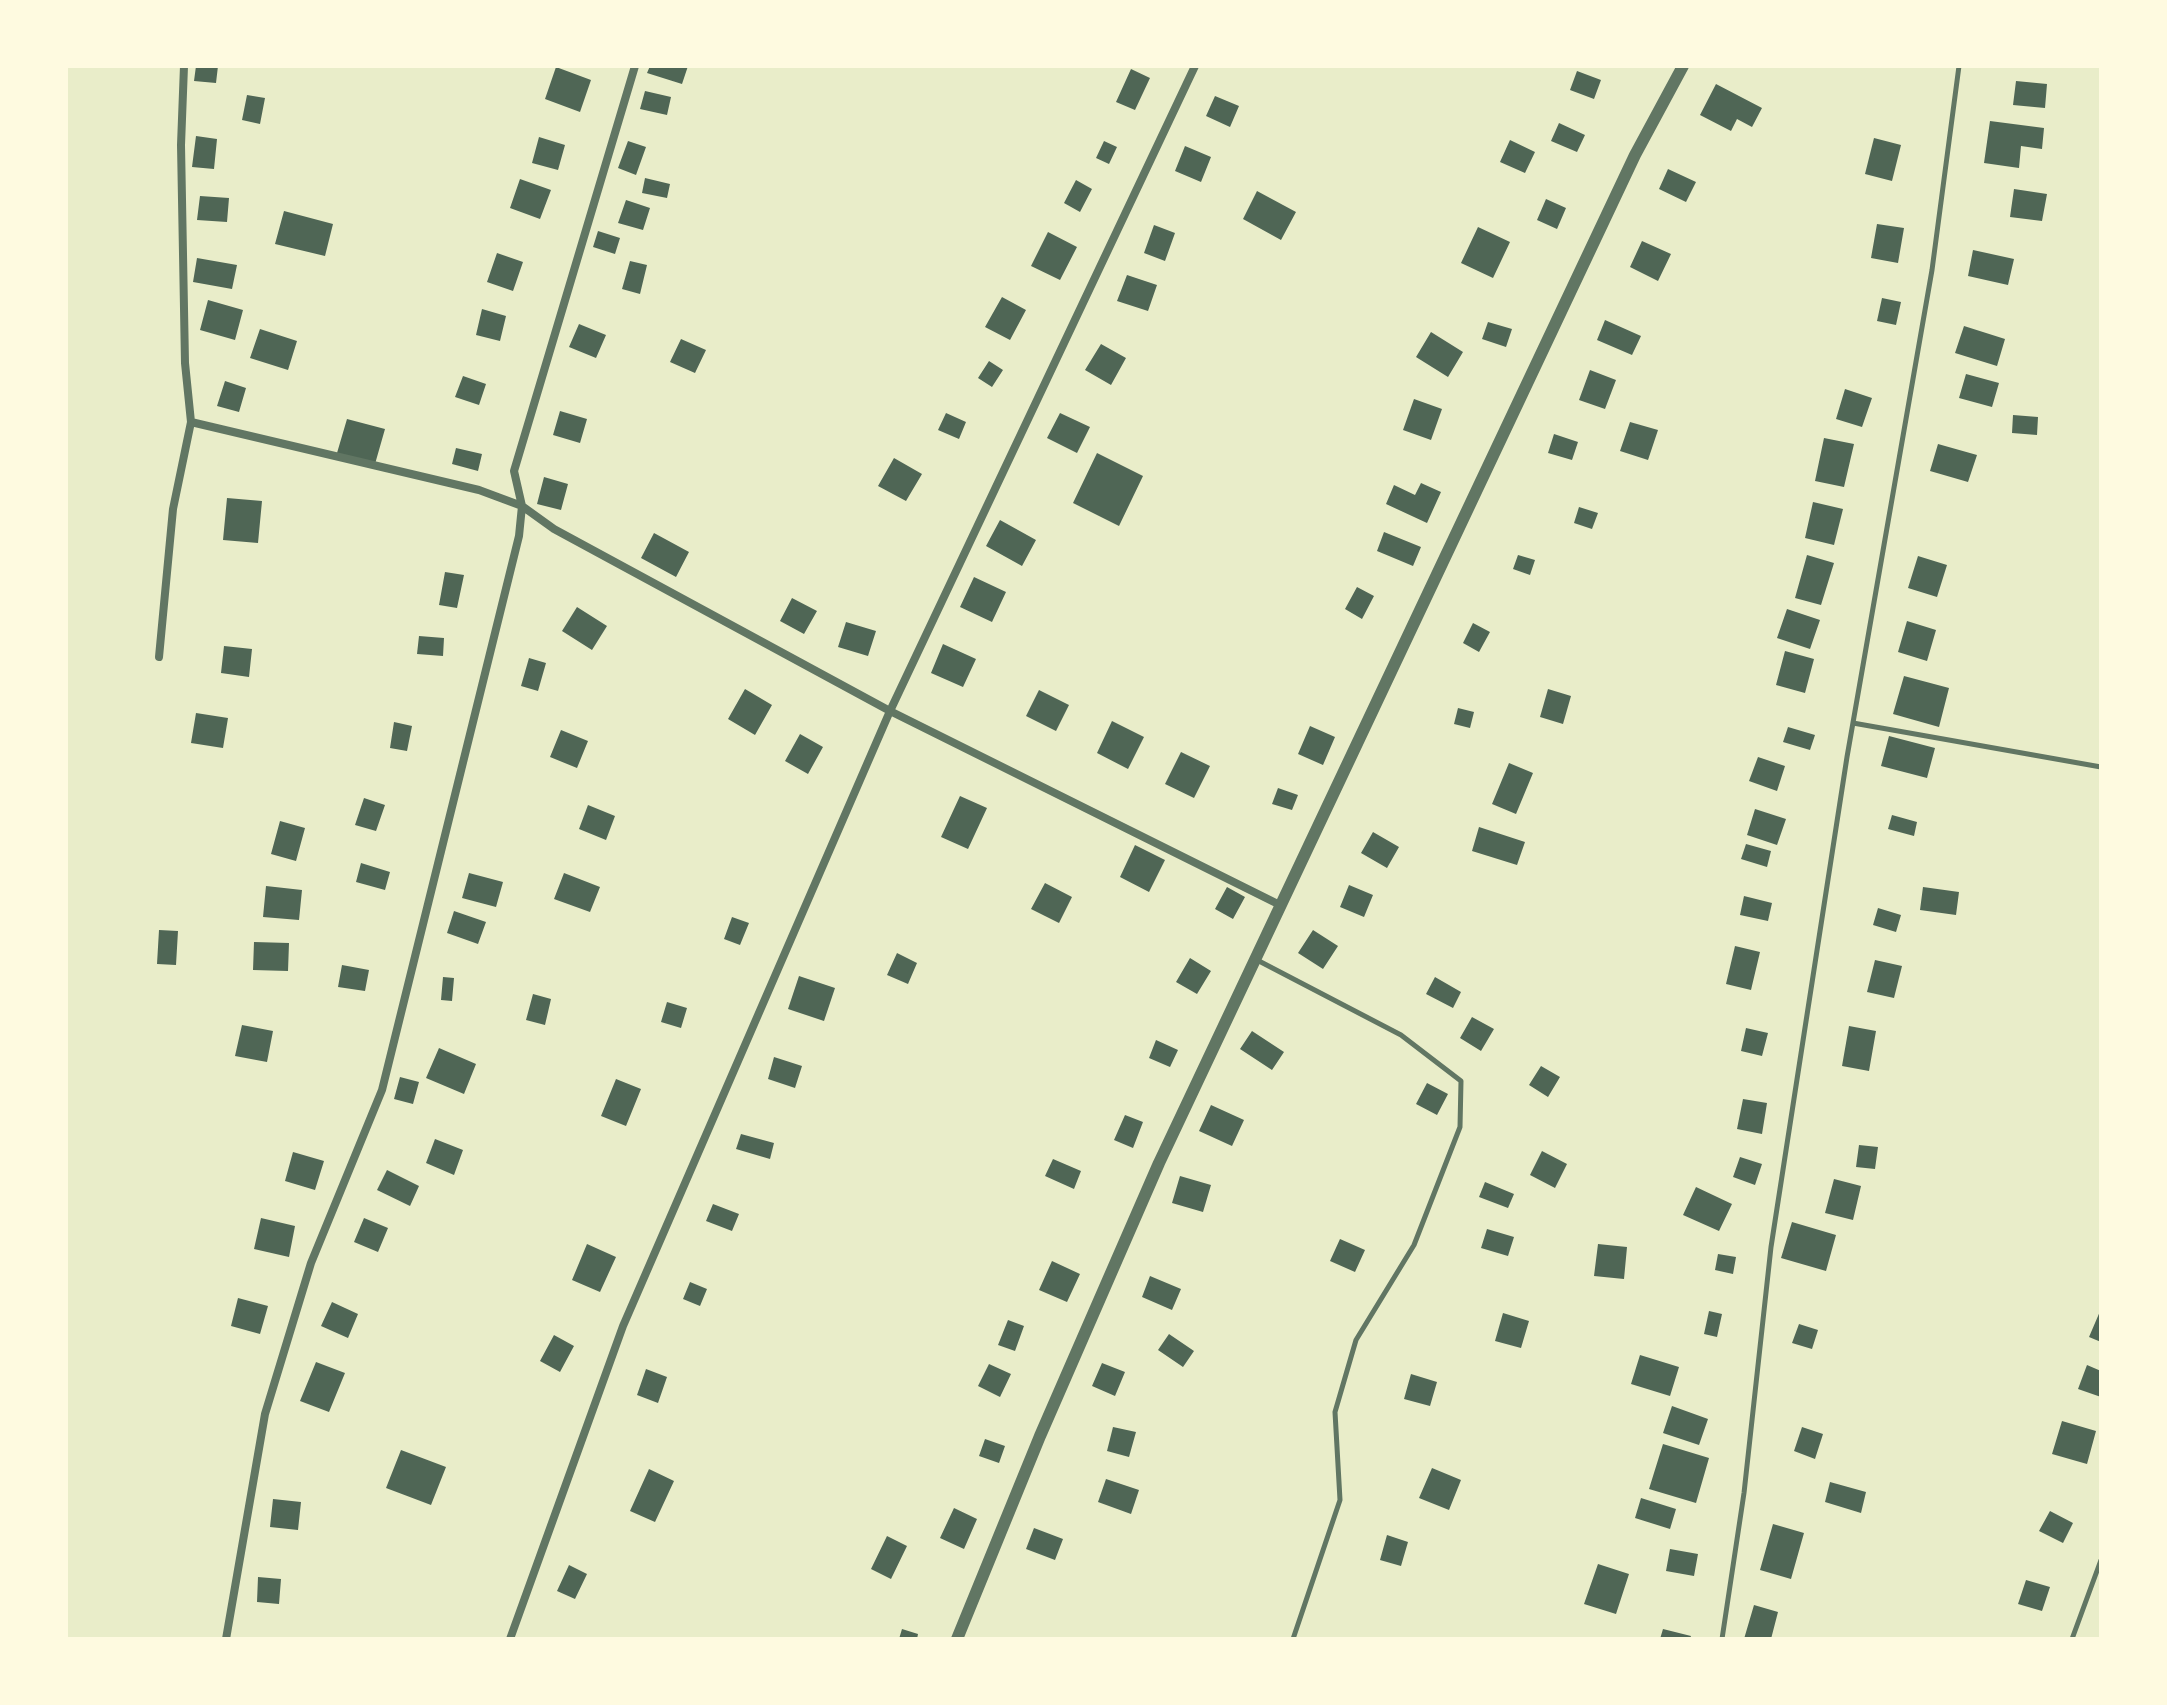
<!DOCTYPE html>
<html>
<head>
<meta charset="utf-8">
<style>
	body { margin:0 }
	#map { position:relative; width:2167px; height:1705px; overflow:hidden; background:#e9edc9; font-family:Mulish,sans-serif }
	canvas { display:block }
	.frame { position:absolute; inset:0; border:68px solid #fefae0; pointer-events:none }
</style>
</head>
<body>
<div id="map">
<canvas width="2167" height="1705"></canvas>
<div class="frame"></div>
</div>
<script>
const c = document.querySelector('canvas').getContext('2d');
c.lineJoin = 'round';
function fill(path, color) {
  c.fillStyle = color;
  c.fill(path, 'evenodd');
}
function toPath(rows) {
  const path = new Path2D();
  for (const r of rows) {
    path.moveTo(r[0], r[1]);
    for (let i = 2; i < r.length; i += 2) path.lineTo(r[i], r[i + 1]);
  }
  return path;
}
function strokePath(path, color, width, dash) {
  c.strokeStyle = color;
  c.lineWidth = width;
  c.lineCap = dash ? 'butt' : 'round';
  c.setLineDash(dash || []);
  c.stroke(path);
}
fill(toPath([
	[196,66,218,66,216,83,194,81],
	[650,66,688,66,682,84,647,73],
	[556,67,591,80,580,112,545,99],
	[1131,69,1150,78,1135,110,1116,102],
	[1577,71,1601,80,1594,99,1570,90],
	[2016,81,2047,84,2045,108,2013,105],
	[1716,84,1762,108,1752,127,1737,119,1731,131,1700,115],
	[645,91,671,97,667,115,640,109],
	[247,95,265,98,260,124,242,120],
	[1215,96,1239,106,1230,127,1206,116],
	[1990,121,2044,128,2042,149,2021,146,2019,168,1984,163],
	[1559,123,1585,135,1577,152,1551,141],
	[196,136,217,139,214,169,192,167],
	[539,137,565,145,558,170,532,163],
	[1874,138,1901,145,1892,181,1865,174],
	[1510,140,1535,152,1525,173,1500,162],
	[628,141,646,147,636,175,618,168],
	[1104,141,1117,147,1109,164,1096,158],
	[1185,146,1211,157,1201,182,1175,171],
	[1668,169,1696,182,1686,202,1659,189],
	[645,178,670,184,667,198,642,193],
	[520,179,551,190,540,219,510,208],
	[1076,180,1092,189,1080,212,1064,203],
	[2014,189,2047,194,2042,221,2010,217],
	[1257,191,1296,212,1281,240,1243,219],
	[200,196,229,198,227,222,197,220],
	[1546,199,1566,208,1557,229,1537,220],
	[626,200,650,208,643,230,618,223],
	[284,211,333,224,325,256,275,244],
	[1877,224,1904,228,1898,263,1871,258],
	[1154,225,1175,233,1165,261,1144,253],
	[1478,227,1510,242,1493,278,1461,263],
	[598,231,620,238,615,254,593,247],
	[1048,232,1077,247,1060,280,1031,266],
	[1642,241,1671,254,1658,281,1630,267],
	[1973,250,2014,259,2008,285,1968,276],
	[497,253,523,262,513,291,487,282],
	[197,258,237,265,232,289,193,282],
	[630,261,647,265,640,294,622,289],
	[1127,275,1157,285,1148,311,1117,301],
	[1002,297,1026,310,1010,340,985,327],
	[1882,298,1901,302,1896,325,1877,321],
	[208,300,243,310,235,340,200,330],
	[482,309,506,316,500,341,476,335],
	[1605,320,1641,336,1632,355,1597,340],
	[1488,322,1512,329,1506,347,1482,339],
	[579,324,606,335,596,358,569,347],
	[1964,326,2005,339,1997,366,1955,353],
	[260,329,297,341,288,370,250,358],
	[1431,332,1463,352,1448,377,1416,357],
	[681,339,706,350,695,373,670,362],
	[1101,344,1126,358,1111,385,1085,370],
	[989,361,1003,370,992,387,978,378],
	[1590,370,1616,380,1605,409,1579,400],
	[1966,374,1999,383,1992,407,1959,398],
	[463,376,486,384,479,405,455,397],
	[225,381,246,388,239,412,217,406],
	[1845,389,1872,398,1862,427,1836,419],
	[1414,399,1442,409,1431,440,1403,430],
	[560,411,587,419,580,443,553,435],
	[946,413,966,422,959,439,938,430],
	[1060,413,1090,427,1077,453,1047,438],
	[2013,415,2038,417,2037,435,2012,433],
	[347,419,385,429,375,464,337,453],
	[1630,422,1658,430,1648,460,1620,451],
	[1554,434,1578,442,1572,460,1548,453],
	[1824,438,1854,444,1844,487,1815,481],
	[1938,444,1977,455,1968,482,1930,471],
	[456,448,482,454,478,471,452,464],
	[1097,453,1143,476,1119,526,1073,503],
	[894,458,922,474,906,501,878,486],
	[544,477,568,484,561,510,537,504],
	[1421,483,1441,492,1427,523,1386,504,1394,485,1415,495],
	[227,498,262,501,258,543,223,540],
	[1813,502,1843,509,1834,545,1805,538],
	[1579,507,1598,513,1592,529,1574,523],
	[1000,520,1036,540,1022,566,986,546],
	[1384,532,1421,547,1413,566,1377,551],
	[654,533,689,552,676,577,641,558],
	[1518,555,1535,560,1530,575,1513,569],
	[1807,555,1834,563,1821,605,1795,598],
	[1918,556,1947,565,1937,597,1908,588],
	[445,572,464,575,457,608,439,605],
	[974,577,1006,592,992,622,960,607],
	[1357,587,1374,596,1362,619,1345,609],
	[792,598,817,611,804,634,780,621],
	[577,607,607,626,592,650,562,631],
	[1787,609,1820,620,1810,649,1777,638],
	[1907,621,1936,630,1927,661,1898,652],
	[846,622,876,631,868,656,838,647],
	[1473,623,1490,632,1479,652,1463,643],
	[419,636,444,638,443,656,417,654],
	[943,644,976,659,963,687,931,673],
	[224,646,252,649,249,677,221,673],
	[1785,651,1814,659,1805,693,1776,685],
	[529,658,546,663,538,691,521,686],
	[1904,676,1949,688,1939,727,1893,714],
	[745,689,772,705,755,735,728,719],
	[1548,689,1571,696,1563,724,1540,717],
	[1039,690,1069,705,1056,731,1026,716],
	[1458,708,1474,712,1470,728,1454,724],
	[196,713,228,718,223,748,191,743],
	[1112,721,1144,737,1128,769,1097,753],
	[394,722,412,726,407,751,390,748],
	[1310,726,1335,737,1323,765,1298,754],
	[1788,727,1815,735,1810,750,1783,742],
	[561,730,588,741,577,768,550,757],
	[800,734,823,747,808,774,785,761],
	[1889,736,1935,748,1927,778,1881,766],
	[1181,752,1210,766,1194,798,1165,784],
	[1758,757,1785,766,1777,791,1749,781],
	[1509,763,1533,773,1516,814,1492,804],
	[1278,788,1298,795,1292,810,1272,804],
	[960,796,987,808,968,849,941,837],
	[364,798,385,805,376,831,355,825],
	[588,805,615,816,606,840,579,829],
	[1755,809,1786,819,1777,845,1747,835],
	[1892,815,1917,822,1914,836,1888,829],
	[280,821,305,828,296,861,271,854],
	[1479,827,1525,842,1517,865,1472,851],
	[1373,832,1399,847,1387,868,1361,853],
	[1746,844,1771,851,1767,867,1741,859],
	[1135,845,1165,860,1149,892,1120,877],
	[361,863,390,872,385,890,356,882],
	[469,873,503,882,496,907,462,898],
	[564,873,600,887,590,912,554,899],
	[1045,883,1072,897,1059,923,1031,909],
	[1349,885,1373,895,1364,917,1340,907],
	[266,886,302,890,299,920,263,917],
	[1227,887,1245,897,1233,919,1215,909],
	[1923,887,1959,892,1956,915,1920,910],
	[1744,896,1772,903,1768,921,1740,915],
	[1878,908,1901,915,1896,932,1873,925],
	[454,911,486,922,478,944,447,933],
	[732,917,749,923,740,945,724,939],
	[159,930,178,931,176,965,157,964],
	[1313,930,1338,946,1323,969,1298,953],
	[254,942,289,943,288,971,253,970],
	[1735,946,1760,952,1751,990,1726,984],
	[897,953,917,963,908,984,887,975],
	[1190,958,1211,971,1197,994,1176,982],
	[1875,960,1902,966,1894,998,1867,992],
	[342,965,369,970,365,991,338,987],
	[799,976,835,988,824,1021,788,1009],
	[443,977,454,978,452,1001,441,1000],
	[1435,977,1461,992,1453,1008,1426,994],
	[533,994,551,999,545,1025,526,1020],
	[667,1002,687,1008,681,1028,661,1022],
	[1472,1017,1494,1029,1481,1051,1460,1038],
	[242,1025,273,1031,267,1062,235,1056],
	[1849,1026,1876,1031,1869,1071,1842,1066],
	[1746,1028,1768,1033,1762,1056,1741,1051],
	[1252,1031,1284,1052,1272,1070,1240,1049],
	[1156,1040,1178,1050,1170,1067,1149,1058],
	[439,1048,476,1064,464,1094,426,1078],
	[774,1057,802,1066,795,1088,768,1079],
	[1541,1066,1560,1077,1548,1097,1529,1085],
	[400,1077,419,1082,413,1104,394,1099],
	[616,1079,641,1089,626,1126,601,1116],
	[1427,1083,1448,1094,1437,1115,1416,1104],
	[1743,1099,1767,1103,1762,1134,1737,1129],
	[1211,1105,1244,1120,1232,1146,1199,1131],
	[1125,1115,1143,1122,1133,1148,1114,1140],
	[741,1134,774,1143,770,1159,736,1149],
	[435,1139,463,1150,454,1175,426,1163],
	[1859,1145,1878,1147,1875,1169,1856,1167],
	[1542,1151,1567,1164,1555,1188,1530,1175],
	[293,1152,324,1161,315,1190,285,1181],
	[1740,1157,1762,1164,1755,1185,1733,1177],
	[1053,1159,1081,1171,1074,1189,1045,1176],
	[387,1170,419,1186,410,1206,377,1190],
	[1180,1176,1211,1185,1203,1212,1172,1203],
	[1834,1179,1861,1186,1853,1220,1825,1213],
	[1485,1182,1514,1194,1508,1208,1479,1197],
	[1696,1187,1732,1204,1719,1231,1683,1215],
	[713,1204,739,1214,732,1231,706,1221],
	[261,1218,295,1226,289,1257,254,1249],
	[364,1218,388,1228,378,1252,354,1242],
	[1792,1222,1836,1235,1826,1271,1781,1258],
	[1487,1229,1514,1237,1508,1256,1481,1248],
	[1340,1239,1365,1250,1355,1272,1330,1261],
	[587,1244,616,1257,600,1292,572,1280],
	[1598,1244,1627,1247,1624,1279,1594,1276],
	[1718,1254,1736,1257,1733,1274,1715,1270],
	[1052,1261,1080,1274,1067,1302,1039,1290],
	[1150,1276,1181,1289,1172,1310,1142,1297],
	[690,1282,707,1289,700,1306,683,1299],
	[238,1298,268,1306,260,1334,231,1326],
	[332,1302,358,1314,348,1338,321,1326],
	[2101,1309,2101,1342,2089,1337],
	[1709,1311,1722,1314,1717,1337,1704,1334],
	[1503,1313,1529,1321,1521,1348,1495,1341],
	[1008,1320,1024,1326,1015,1351,998,1345],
	[1799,1324,1818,1330,1812,1349,1792,1343],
	[1169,1334,1194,1351,1183,1367,1158,1350],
	[554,1335,574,1346,560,1372,540,1361],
	[1640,1355,1679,1367,1670,1396,1631,1384],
	[316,1362,345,1373,329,1412,300,1401],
	[1102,1363,1125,1372,1115,1396,1092,1386],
	[989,1364,1011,1374,1000,1397,978,1386],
	[2087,1365,2101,1371,2101,1397,2078,1389],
	[646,1369,667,1377,658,1403,637,1395],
	[1411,1374,1437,1382,1430,1406,1404,1399],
	[1672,1406,1708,1419,1699,1445,1663,1433],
	[2062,1421,2096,1431,2087,1464,2052,1454],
	[1113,1427,1136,1432,1129,1457,1107,1451],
	[1802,1427,1823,1434,1815,1459,1794,1451],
	[985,1439,1005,1446,999,1463,979,1456],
	[1663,1444,1709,1458,1696,1503,1649,1489],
	[401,1450,446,1467,431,1505,386,1488],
	[1432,1468,1461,1480,1449,1510,1419,1498],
	[649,1469,674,1481,655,1522,630,1511],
	[1106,1479,1139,1490,1131,1514,1098,1502],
	[1830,1482,1866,1492,1861,1513,1825,1502],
	[1641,1498,1676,1509,1670,1529,1635,1518],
	[273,1499,301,1502,298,1530,270,1527],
	[954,1508,977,1519,964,1549,940,1538],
	[2050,1511,2073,1523,2063,1543,2039,1531],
	[1773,1524,1804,1533,1791,1579,1760,1570],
	[1034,1528,1063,1539,1055,1560,1026,1549],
	[1387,1535,1408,1542,1401,1566,1380,1560],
	[887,1536,907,1546,891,1579,871,1569],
	[1670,1549,1698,1554,1694,1576,1666,1571],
	[1598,1564,1629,1574,1616,1614,1584,1604],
	[569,1565,587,1574,575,1599,557,1591],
	[258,1577,281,1579,279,1604,257,1602],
	[2026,1580,2050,1587,2042,1611,2018,1604],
	[1754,1605,1778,1612,1771,1639,1744,1639],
	[902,1629,918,1634,917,1639,899,1639],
	[1663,1629,1691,1636,1690,1639,1660,1639]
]), '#4f6655');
strokePath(toPath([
	[1853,723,2101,767],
	[1257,960,1401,1035,1461,1081,1460,1127,1414,1245,1356,1340,1335,1412,1340,1500,1293,1639],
	[1722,1639,1744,1493,1771,1247,1847,757,1932,270,1959,66],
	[2072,1639,2101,1560]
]), '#617663', 5);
strokePath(toPath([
	[191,422,479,490,522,506,554,529,890,711,1282,906],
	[159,657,173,509,191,422,185,363,181,145,184,66],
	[226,1639,265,1414,311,1263,382,1090,519,536,522,506,514,471,635,66],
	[510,1639,623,1326,890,711,1195,66]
]), '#617663', 8);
strokePath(toPath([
	[957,1639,1040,1436,1159,1163,1635,155,1683,66]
]), '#617663', 12);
</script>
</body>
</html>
